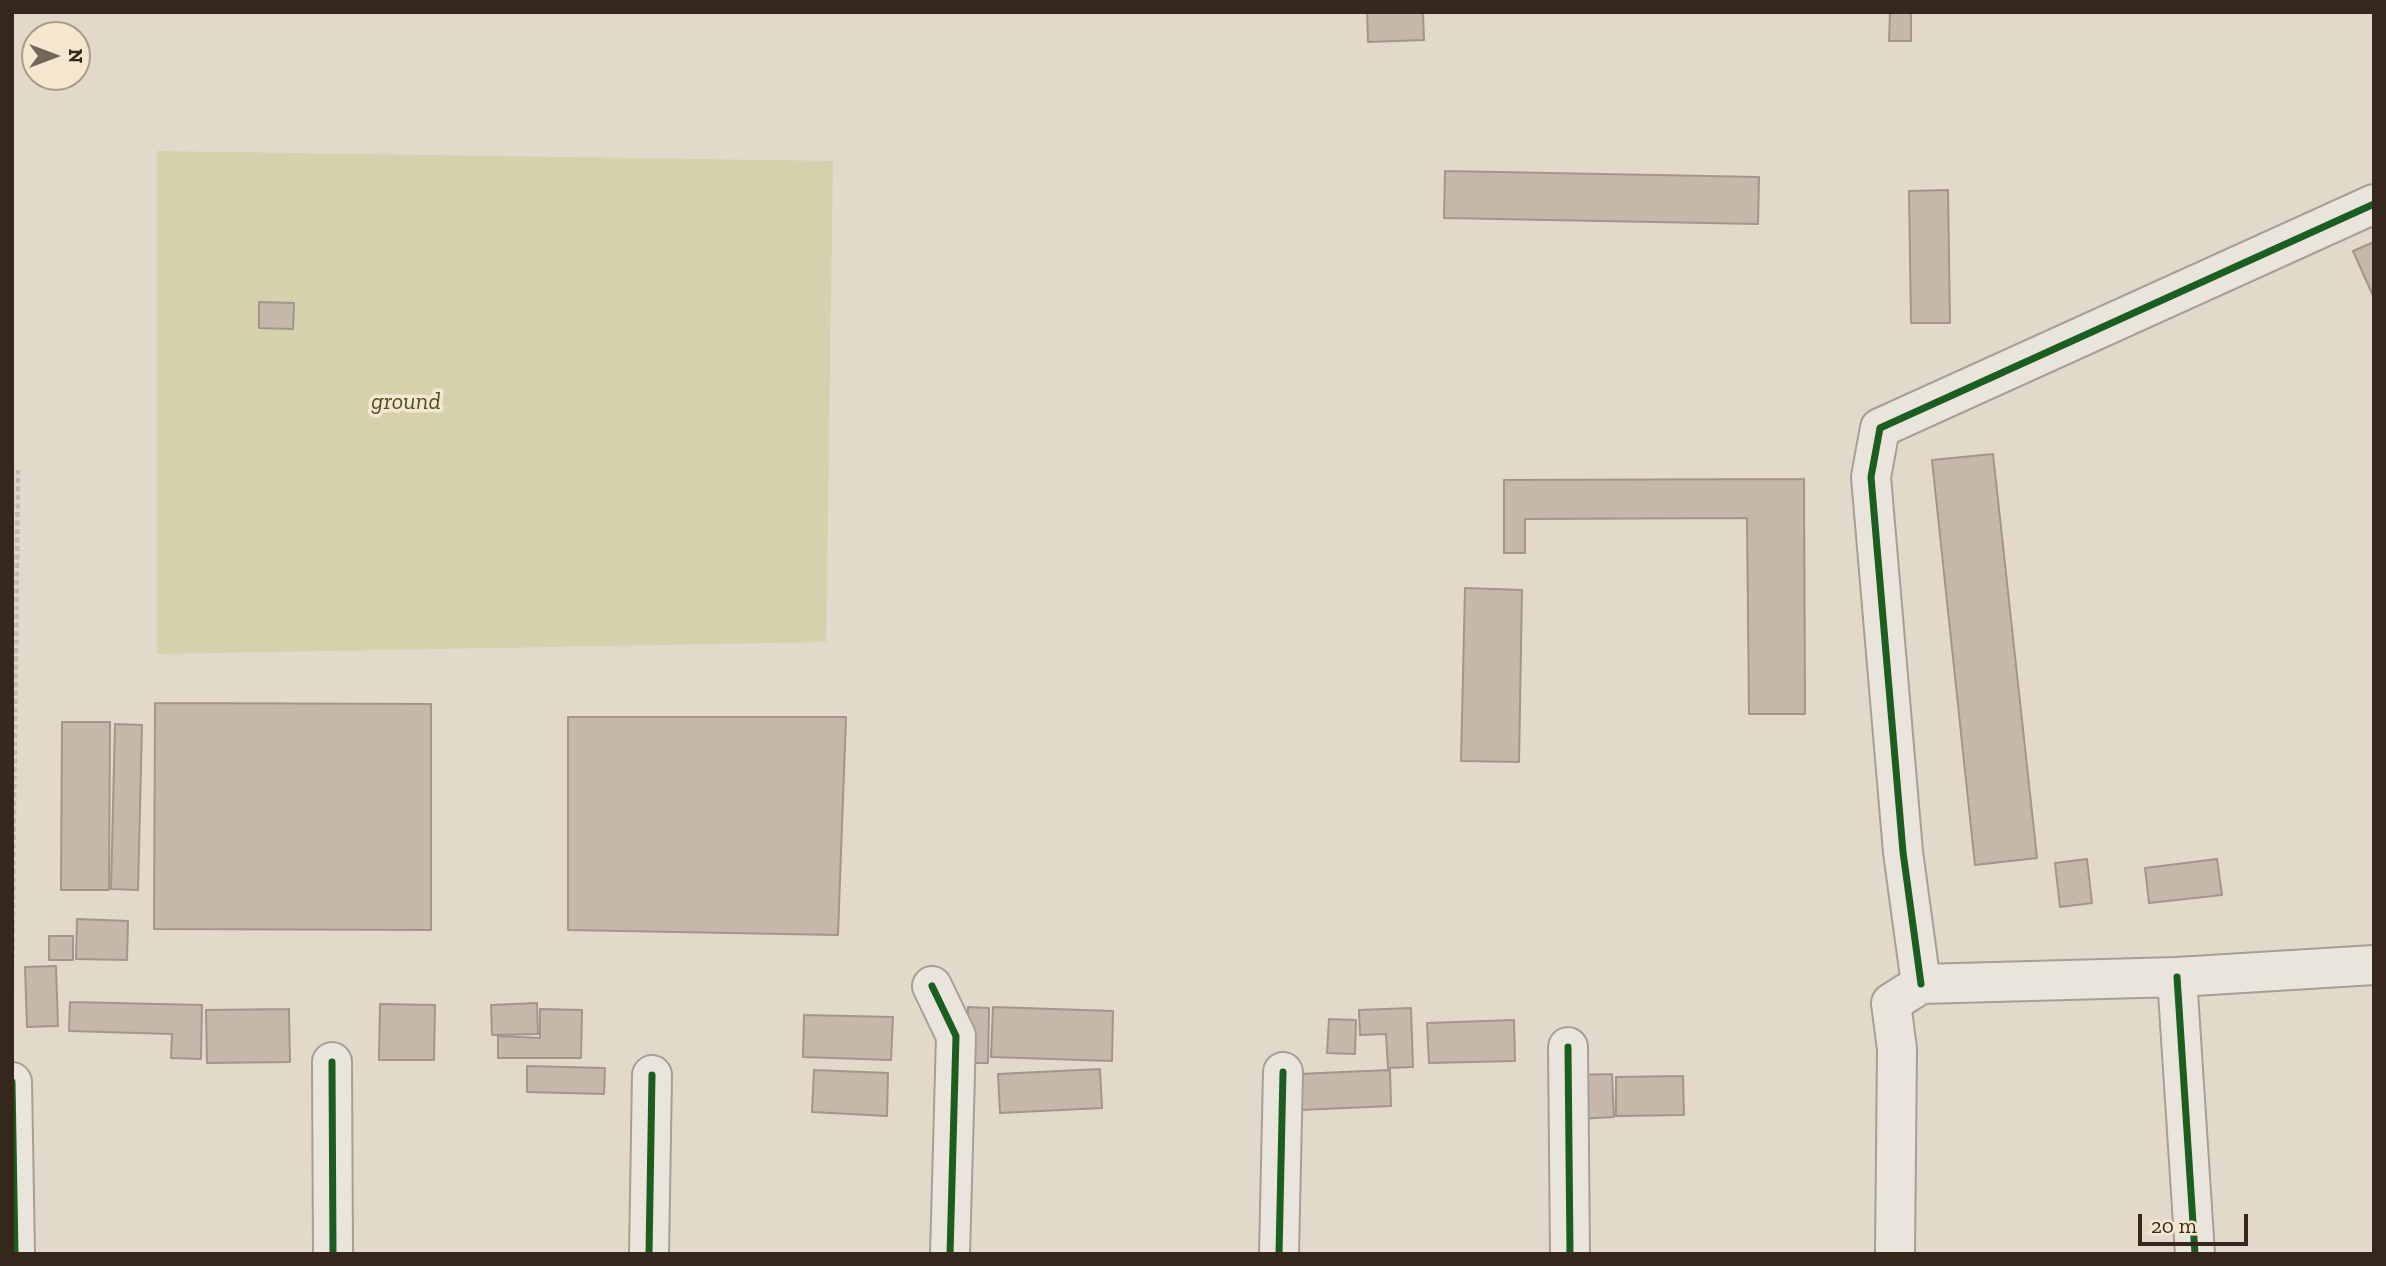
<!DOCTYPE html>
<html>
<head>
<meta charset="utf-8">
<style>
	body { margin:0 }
	#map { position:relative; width:2386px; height:1266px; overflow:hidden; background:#e2d9ca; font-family:"Zilla Slab",serif }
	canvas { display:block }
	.frame { position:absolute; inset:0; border:14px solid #36271c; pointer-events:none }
	.north { position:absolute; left:21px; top:21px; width:70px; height:70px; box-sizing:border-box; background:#f5e7cf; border:2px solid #a99a87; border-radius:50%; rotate:90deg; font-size:19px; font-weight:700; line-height:28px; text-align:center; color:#36271c }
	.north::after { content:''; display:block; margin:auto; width:24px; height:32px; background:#726559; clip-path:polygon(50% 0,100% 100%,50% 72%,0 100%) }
	.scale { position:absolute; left:2138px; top:1214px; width:110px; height:32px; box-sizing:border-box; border:4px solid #36271c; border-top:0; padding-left:9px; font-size:21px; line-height:24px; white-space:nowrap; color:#36271c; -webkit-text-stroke:5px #f5e7cf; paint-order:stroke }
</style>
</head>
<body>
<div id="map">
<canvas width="2386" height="1266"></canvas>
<div class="frame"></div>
<div class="north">N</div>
<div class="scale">20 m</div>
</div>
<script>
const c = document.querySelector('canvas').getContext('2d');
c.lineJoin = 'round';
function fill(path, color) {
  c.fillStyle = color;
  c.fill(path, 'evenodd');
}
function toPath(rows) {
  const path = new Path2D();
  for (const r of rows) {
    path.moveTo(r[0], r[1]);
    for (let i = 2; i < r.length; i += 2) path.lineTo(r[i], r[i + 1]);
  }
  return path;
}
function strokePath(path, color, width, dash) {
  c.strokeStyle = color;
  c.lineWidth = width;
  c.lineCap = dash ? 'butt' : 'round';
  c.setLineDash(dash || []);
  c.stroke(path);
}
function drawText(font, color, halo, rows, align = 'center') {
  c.font = font + ' "Zilla Slab",serif';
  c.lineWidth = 7;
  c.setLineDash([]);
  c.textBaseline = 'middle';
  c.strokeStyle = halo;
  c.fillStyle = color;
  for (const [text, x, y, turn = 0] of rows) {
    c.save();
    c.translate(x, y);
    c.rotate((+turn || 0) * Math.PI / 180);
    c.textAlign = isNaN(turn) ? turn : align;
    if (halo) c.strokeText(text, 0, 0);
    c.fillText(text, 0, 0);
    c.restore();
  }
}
fill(toPath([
	[157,151,833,161,826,642,157,654]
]), '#d4d1ac');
const building = toPath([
	[1367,12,1423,12,1424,40,1368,42,1367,12],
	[1890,12,1911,12,1911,41,1889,41,1890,12],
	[1445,171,1759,177,1758,224,1444,218,1445,171],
	[1948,190,1950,323,1911,323,1909,191,1948,190],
	[2374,242,2374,298,2353,251,2374,242],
	[259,302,294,303,293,329,259,328,259,302],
	[1993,454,2037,858,1975,865,1932,460,1993,454],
	[1804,479,1805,714,1749,714,1747,518,1525,519,1525,553,1504,553,1504,480,1804,479],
	[1465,588,1522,590,1519,762,1461,761,1465,588],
	[155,703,431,704,431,930,154,929,155,703],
	[568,717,846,717,838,935,568,930,568,717],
	[62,722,110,722,109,890,61,890,62,722],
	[115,724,142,725,138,890,111,889,115,724],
	[2087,859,2092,903,2060,907,2055,863,2087,859],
	[2217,859,2222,895,2149,903,2145,868,2217,859],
	[77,919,128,921,127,960,76,959,77,919],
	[49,936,73,936,73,960,49,960,49,936],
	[56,966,58,1026,27,1027,25,967,56,966],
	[70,1002,202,1005,201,1059,171,1058,172,1034,69,1031,70,1002],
	[537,1003,538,1034,492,1035,491,1005,537,1003],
	[380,1004,435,1005,434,1060,379,1060,380,1004],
	[968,1007,989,1008,988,1063,966,1063,968,1007],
	[993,1007,1113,1011,1112,1061,991,1057,993,1007],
	[1411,1008,1413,1067,1388,1068,1386,1034,1360,1035,1359,1010,1411,1008],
	[289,1009,290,1062,207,1063,206,1010,289,1009],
	[540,1009,582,1010,581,1058,498,1058,498,1036,540,1038,540,1009],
	[804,1015,893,1017,891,1060,803,1057,804,1015],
	[1329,1019,1356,1020,1355,1054,1327,1053,1329,1019],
	[1514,1020,1515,1061,1429,1063,1427,1023,1514,1020],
	[527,1066,605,1068,604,1094,527,1092,527,1066],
	[1100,1069,1102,1108,1000,1113,998,1074,1100,1069],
	[814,1070,888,1073,887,1116,812,1112,814,1070],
	[1390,1070,1391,1106,1300,1110,1298,1074,1390,1070],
	[1612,1074,1614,1117,1577,1119,1575,1075,1612,1074],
	[1683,1076,1684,1115,1616,1116,1616,1077,1683,1076]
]);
fill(building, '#c6b7ab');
strokePath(building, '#a2958a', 2);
const minor = toPath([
	[2177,977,2195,1254],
	[1921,984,1903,852,1871,477,1880,428,2374,204],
	[932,986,956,1036,950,1254],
	[1568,1047,1570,1254],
	[332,1062,333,1254],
	[12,1082,15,1254],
	[649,1254,652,1075],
	[1279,1254,1283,1072],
	[1895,1254,1897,1049,1891,1003,1921,984,2177,977,2374,965]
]);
strokePath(minor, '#a79e94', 42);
strokePath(toPath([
	[12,993,18,470]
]), '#c3bcb3', 4.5, [5, 3.5]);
strokePath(minor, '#eae5dc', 38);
strokePath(toPath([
	[2177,977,2195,1254],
	[1921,984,1903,852,1871,477,1880,428,2374,204],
	[932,986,956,1036,950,1254],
	[1568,1047,1570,1254],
	[332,1062,333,1254],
	[12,1082,15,1254],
	[649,1254,652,1075],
	[1279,1254,1283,1072]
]), '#1b5e20', 7);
drawText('italic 24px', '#4a5223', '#f5e7cf', [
	["ground",406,402]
]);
</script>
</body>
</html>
